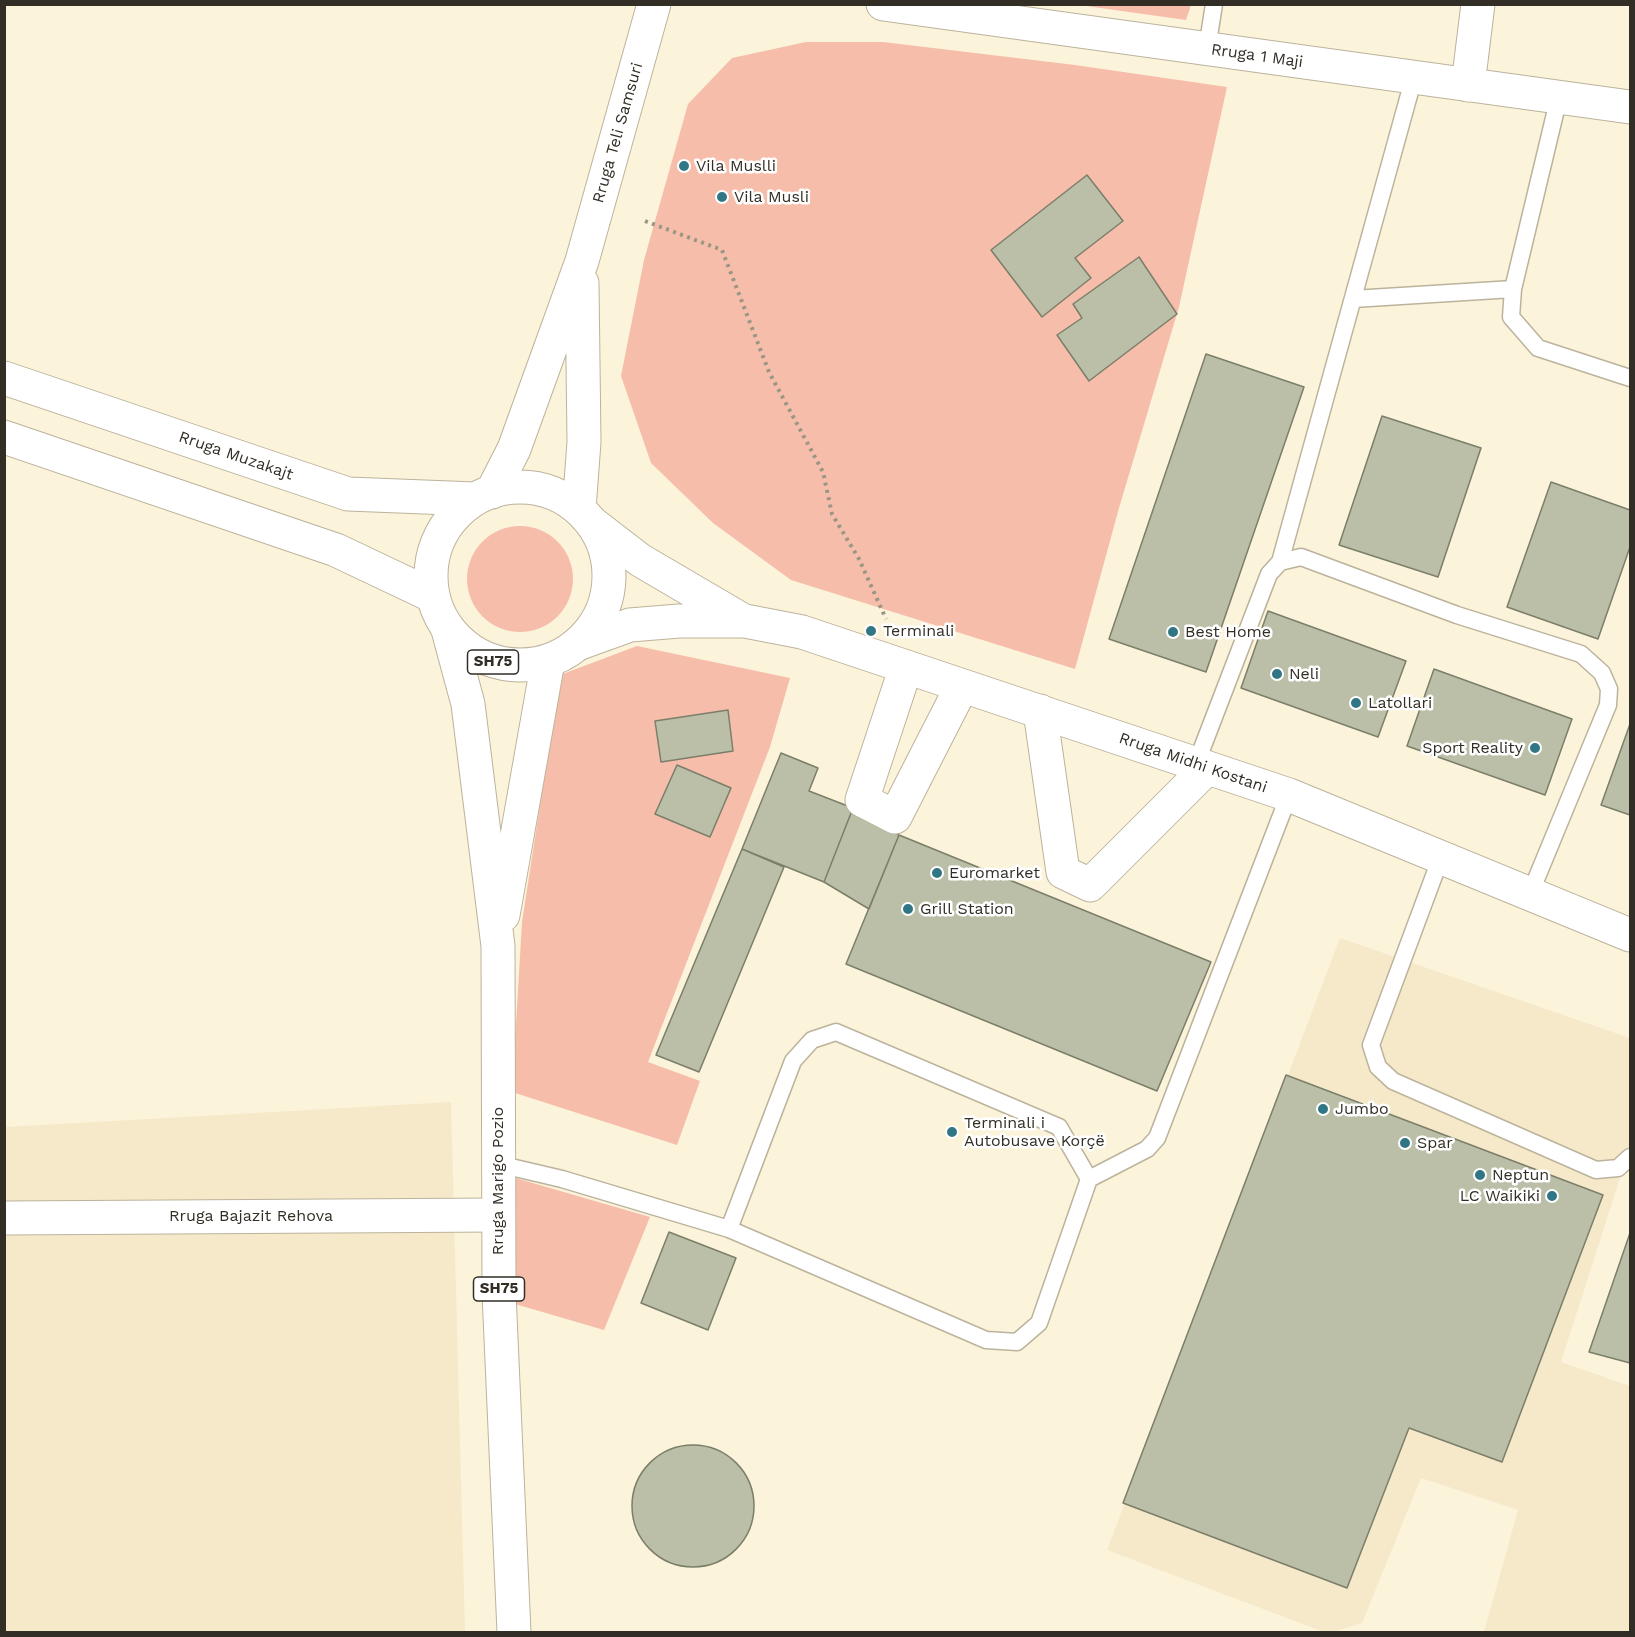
<!DOCTYPE html>
<html>
<head>
<meta charset="utf-8">
<style>
	body { margin:0 }
	#map { position:relative; width:1635px; height:1637px; overflow:hidden; background:#fcf3db; font-family:"Work Sans",sans-serif }
	canvas { display:block }
	.frame { position:absolute; inset:0; border:6px solid #322e25; pointer-events:none }
</style>
</head>
<body>
<div id="map">
<canvas width="1635" height="1637"></canvas>
<div class="frame"></div>
</div>
<script>
const c = document.querySelector('canvas').getContext('2d');
c.lineJoin = 'round';
function fill(path, color) {
  c.fillStyle = color;
  c.fill(path, 'evenodd');
}
function toPath(rows) {
  const path = new Path2D();
  for (const r of rows) {
    if (r.length === 3) {
      path.moveTo(r[0] + r[2], r[1]);
      path.arc(r[0], r[1], r[2], 0, 2 * Math.PI);
      continue;
    }
    path.moveTo(r[0], r[1]);
    for (let i = 2; i < r.length; i += 2) path.lineTo(r[i], r[i + 1]);
  }
  return path;
}
function strokePath(path, color, width, dash) {
  c.strokeStyle = color;
  c.lineWidth = width;
  c.lineCap = dash ? 'butt' : 'round';
  c.setLineDash(dash || []);
  c.stroke(path);
}
function drawText(font, color, halo, rows, align = 'center') {
  c.font = font + ' "Work Sans",sans-serif';
  c.lineWidth = 5;
  c.setLineDash([]);
  c.textBaseline = 'middle';
  c.strokeStyle = halo;
  c.fillStyle = color;
  for (const [text, x, y, turn = 0] of rows) {
    c.save();
    c.translate(x, y);
    c.rotate((+turn || 0) * Math.PI / 180);
    c.textAlign = isNaN(turn) ? turn : align;
    if (halo) c.strokeText(text, 0, 0);
    c.fillText(text, 0, 0);
    c.restore();
  }
}
fill(toPath([
	[1340,938,1630,1038,1630,1147,1561,1362,1630,1386,1630,1632,1484,1632,1518,1510,1421,1478,1362,1623,1333,1632,1324,1632,1107,1550],
	[451,1102,465,1632,5,1632,5,1127]
]), '#f5e9ca');
fill(toPath([
	[1079,5,1191,4,1191,5,1186,20],
	[806,42,883,42,1075,65,1227,87,1179,307,1119,508,1075,669,791,580,713,523,651,463,621,376,644,260,688,104,732,58],
	[520,579,53],
	[637,646,790,678,770,747,648,1062,700,1081,677,1145,512,1092,522,922,560,675],
	[512,1177,650,1217,604,1330,515,1304]
]), '#f6beaa');
const building = toPath([
	[1087,175,1123,221,1075,258,1091,278,1042,317,991,250,1087,175],
	[1139,257,1177,314,1089,381,1057,335,1082,318,1073,304,1139,257],
	[1206,354,1304,387,1206,672,1109,639,1206,354],
	[1382,416,1481,448,1438,577,1339,545,1382,416],
	[1551,482,1630,510,1630,547,1598,639,1507,607,1551,482],
	[1268,611,1406,661,1378,737,1241,688,1268,611],
	[1434,669,1572,719,1545,795,1407,746,1434,669],
	[728,710,733,751,661,762,655,721,728,710],
	[1630,724,1630,815,1601,805,1630,724],
	[781,753,818,768,809,791,853,808,824,882,742,849,781,753],
	[677,765,731,788,710,837,655,814,677,765],
	[853,808,899,835,869,909,824,882,853,808],
	[899,835,1211,962,1157,1091,846,964,899,835],
	[742,849,784,867,699,1072,656,1055,742,849],
	[1286,1075,1603,1195,1502,1462,1409,1428,1347,1588,1123,1503,1286,1075],
	[669,1232,736,1258,708,1330,641,1303,669,1232],
	[1630,1233,1630,1363,1589,1352,1630,1233],
	[693,1506,61]
]);
fill(building, '#bbbfa7');
strokePath(building, '#7b7e69', 1.5);
const service = toPath([
	[1207,49,1214,4],
	[1559,97,1513,289,1511,317,1538,348,1630,378],
	[1353,299,1513,289],
	[1280,562,1301,557,1457,615,1581,654,1602,673,1609,689,1608,705,1530,894],
	[1196,764,1269,574,1280,562,1414,77],
	[1441,857,1371,1045,1378,1067,1393,1081,1596,1170,1618,1168,1630,1157],
	[498,1164,562,1179,729,1229,986,1340,1017,1342,1039,1323,1089,1179,1147,1149,1157,1138,1289,795],
	[729,1229,793,1061,812,1040,836,1032,1059,1127,1089,1179]
]);
const minor = toPath([
	[1468,85,1478,4],
	[906,667,862,800,895,817,962,686],
	[1040,711,1063,872,1090,885,1207,768],
	[4,1218,498,1215]
]);
const tertiary = toPath([
	[883,4,1630,107]
]);
const secondary = toPath([
	[592,523,640,560,744,621],
	[580,643,630,625,679,621,745,621,802,632,1289,795,1630,935]
]);
const primary = toPath([
	[4,378,348,494,475,499],
	[4,437,336,550,433,596],
	[520,576,89],
	[492,492,514,449,582,261,654,4],
	[579,509,584,442,582,283],
	[448,630,468,704,498,946,499,1293,514,1632],
	[503,915,548,661]
]);
strokePath(service, '#bcb39c', 19);
strokePath(minor, '#bcb39c', 35);
strokePath(tertiary, '#bcb39c', 35);
strokePath(secondary, '#bcb39c', 35);
strokePath(primary, '#bcb39c', 35);
strokePath(toPath([
	[645,221,722,250,769,372,823,472,832,514,859,559,886,619]
]), '#9b9584', 4, [3, 4.5]);
strokePath(service, '#fff', 16);
strokePath(minor, '#fff', 33);
strokePath(tertiary, '#fff', 33);
strokePath(secondary, '#fff', 33);
strokePath(primary, '#fff', 33);
for (const [x, y, r, color] of [
	[684,166,6,"#317684"],
	[722,197,6,"#317684"],
	[871,631,6,"#317684"],
	[1173,632,6,"#317684"],
	[1277,674,6,"#317684"],
	[1356,703,6,"#317684"],
	[1535,748,6,"#317684"],
	[937,873,6,"#317684"],
	[908,909,6,"#317684"],
	[1323,1109,6,"#317684"],
	[952,1132,6,"#317684"],
	[1405,1143,6,"#317684"],
	[1480,1175,6,"#317684"],
	[1552,1196,6,"#317684"]
]) {
  const dot = new Path2D();
  dot.arc(x, y, r, 0, 2 * Math.PI);
  c.fillStyle = color;
  c.fill(dot);
  strokePath(dot, '#fff', 2);
}
for (const [x, y, w] of [
	[493,662,51],
	[499,1289,51]
]) {
  const box = new Path2D();
  box.roundRect(x - w / 2, y - 12, w, 24, 4.5);
  c.fillStyle = '#fff';
  c.fill(box);
  strokePath(box, '#322e25', 1.5);
}
drawText('bold 15px', '#322e25', null, [
	["SH75",493,662],
	["SH75",499,1289]
]);
drawText('16px', '#322e25', '#fff', [
	["Rruga 1 Maji",1257,56,8],
	["Rruga Teli Samsuri",618,133,-74],
	["Rruga Muzakajt",236,456,19],
	["Rruga Midhi Kostani",1193,763,19],
	["Rruga Marigo Pozio",498,1181,-90],
	["Rruga Bajazit Rehova",251,1216]
]);
drawText('16px', '#322e25', '#fff', [
	["Vila Muslli",696,166],
	["Vila Musli",734,197],
	["Terminali",883,631],
	["Best Home",1185,632],
	["Neli",1289,674],
	["Latollari",1368,703],
	["Sport Reality",1523,748,"right"],
	["Euromarket",949,873],
	["Grill Station",920,909],
	["Jumbo",1335,1109],
	["Terminali i",964,1123],
	["Autobusave Korçë",964,1141],
	["Spar",1417,1143],
	["Neptun",1492,1175],
	["LC Waikiki",1540,1196,"right"]
], 'left');
</script>
</body>
</html>
